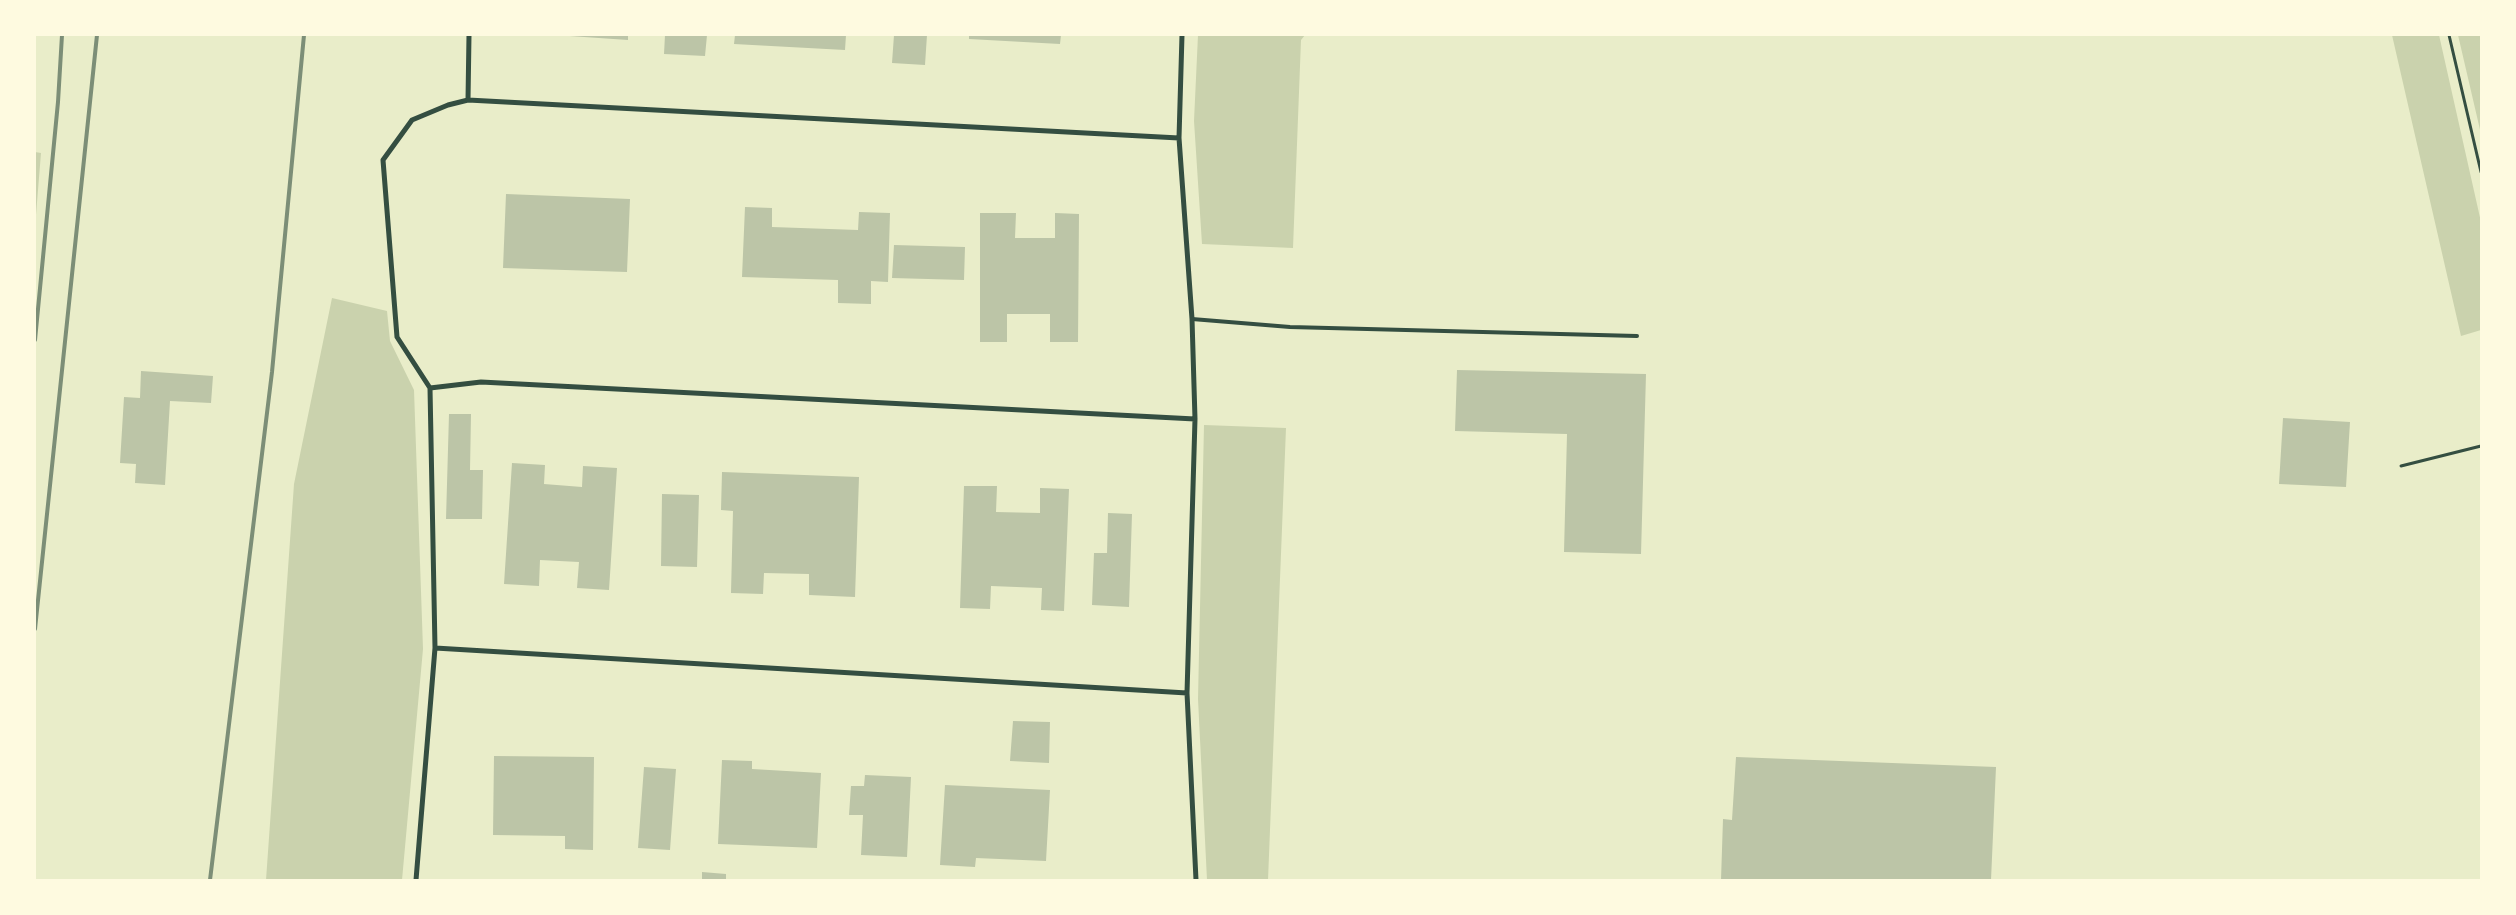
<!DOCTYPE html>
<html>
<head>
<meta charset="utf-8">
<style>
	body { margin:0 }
	#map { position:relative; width:2516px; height:915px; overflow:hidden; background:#e9edc9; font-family:Helvetica,sans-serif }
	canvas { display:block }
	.frame { position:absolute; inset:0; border:36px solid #fefae0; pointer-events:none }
</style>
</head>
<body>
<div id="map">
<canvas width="2516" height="915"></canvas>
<div class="frame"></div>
</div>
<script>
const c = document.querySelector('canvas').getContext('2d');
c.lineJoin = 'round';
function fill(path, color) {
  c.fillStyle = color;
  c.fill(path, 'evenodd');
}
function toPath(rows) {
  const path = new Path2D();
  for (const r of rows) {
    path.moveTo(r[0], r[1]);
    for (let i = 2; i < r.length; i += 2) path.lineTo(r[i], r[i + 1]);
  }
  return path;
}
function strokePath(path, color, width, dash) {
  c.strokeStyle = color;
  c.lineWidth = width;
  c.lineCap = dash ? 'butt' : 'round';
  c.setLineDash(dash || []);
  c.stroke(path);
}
fill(toPath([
	[1198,35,1305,35,1301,40,1293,248,1202,244,1194,121],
	[2392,35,2439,35,2481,222,2481,330,2461,336],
	[2458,35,2481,35,2481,134],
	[35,152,41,153,35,227],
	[332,298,387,311,390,341,414,390,423,649,402,880,266,880,294,484],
	[1204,425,1286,428,1268,880,1207,880,1198,699]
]), '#cad2ad');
fill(toPath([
	[555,35,628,35,628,40],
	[665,35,707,35,705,56,664,54],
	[735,35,846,35,845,50,734,44],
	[894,35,927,35,925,65,892,63],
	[969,35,1061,35,1060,44,969,39],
	[506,194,630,199,627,272,503,268],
	[745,207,772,208,772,227,858,230,859,212,890,213,888,282,871,281,871,304,838,303,838,280,742,277],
	[980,213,1016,213,1015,238,1055,238,1055,213,1079,214,1078,342,1050,342,1050,314,1007,314,1007,342,980,342],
	[894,245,965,247,964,280,892,278],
	[1457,370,1646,374,1641,554,1564,552,1567,434,1455,431],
	[141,371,213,376,211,403,170,401,165,485,135,483,136,464,120,463,124,397,140,398],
	[449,414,471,414,470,470,483,470,482,519,446,519],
	[2283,418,2350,422,2346,487,2279,484],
	[512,463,545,465,544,484,582,487,583,466,617,468,609,590,577,588,579,562,540,560,539,586,504,584],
	[722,472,859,477,855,597,809,595,809,574,764,573,763,594,731,593,733,511,721,510],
	[964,486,997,486,996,512,1040,513,1040,488,1069,489,1064,611,1041,610,1042,588,991,586,990,609,960,608],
	[662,494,699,495,697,567,661,566],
	[1108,513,1132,514,1129,607,1092,605,1094,553,1107,553],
	[1013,721,1050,722,1049,763,1010,761],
	[494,756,594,757,593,850,565,849,565,836,493,835],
	[1736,757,1996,767,1991,880,1721,880,1723,819,1732,820],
	[722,760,752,761,752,769,821,773,817,848,718,844],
	[644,767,676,769,670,850,638,848],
	[865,775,911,777,907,857,861,855,863,815,849,815,851,786,864,786],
	[945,785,1050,790,1046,861,976,858,975,867,940,865],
	[702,872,726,874,726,880,702,880]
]), '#bcc5a7');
strokePath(toPath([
	[2449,35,2481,172],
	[2401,466,2481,446]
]), '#344e41', 3);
strokePath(toPath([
	[1192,319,1290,327,1637,336]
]), '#344e41', 4);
strokePath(toPath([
	[1182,35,1179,138,1192,319,1195,419,1187,693,1196,880],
	[468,100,469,35],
	[430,388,481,382,1195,419],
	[435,648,1187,693],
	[416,880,435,648,430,388,397,337,383,160,412,120,448,105,468,100,1179,138]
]), '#344e41', 5);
strokePath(toPath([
	[35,340,58,102,62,35],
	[35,629,97,35],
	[210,880,272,372,304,35]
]), '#7c8e77', 4);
</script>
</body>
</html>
